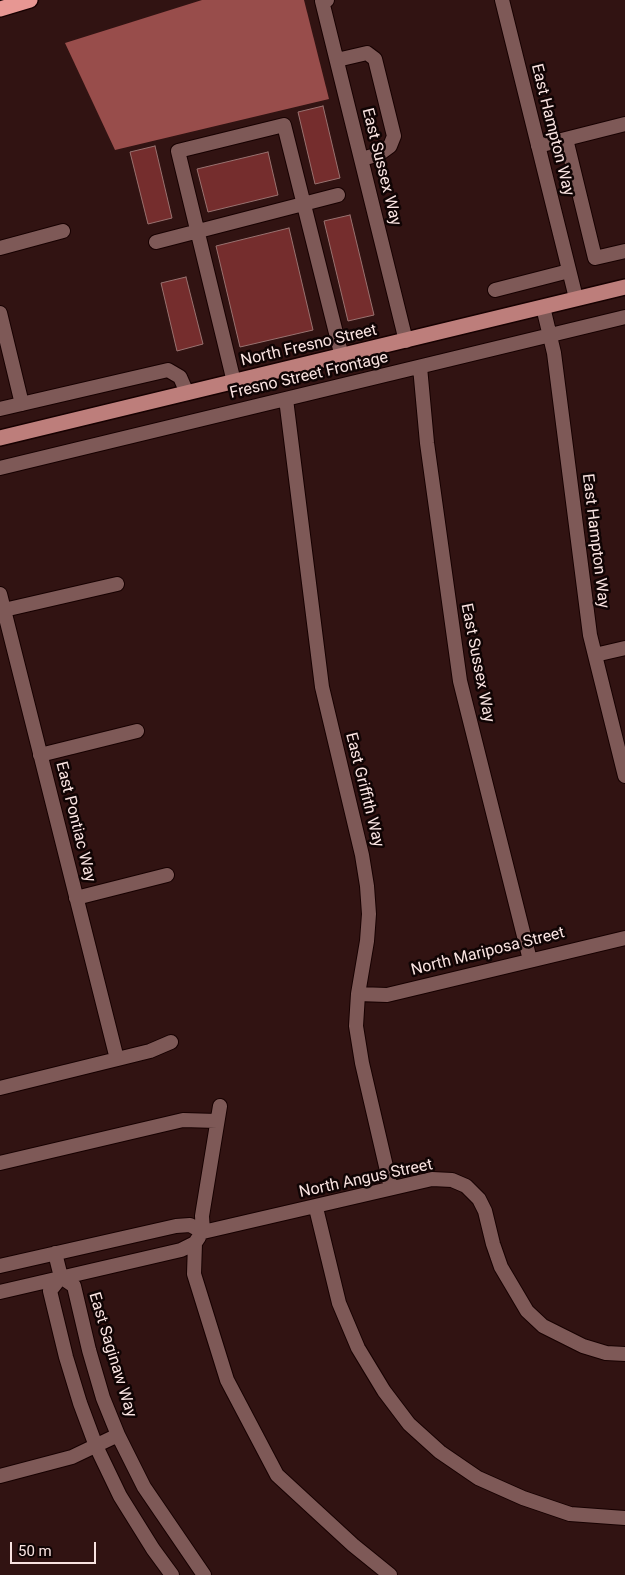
<!DOCTYPE html>
<html>
<head>
<meta charset="utf-8">
<style>
	body { margin:0 }
	#map { position:relative; width:625px; height:1575px; overflow:hidden; background:#311312; font-family:Roboto,sans-serif }
	canvas { display:block }
	.scale { position:absolute; left:10px; top:1542px; width:86px; height:22px; box-sizing:border-box; border:2px solid #f9e3e1; border-top:0; padding-left:6px; font-size:15px; line-height:18px; white-space:nowrap; color:#f9e3e1; -webkit-text-stroke:4px #100404; paint-order:stroke }
</style>
</head>
<body>
<div id="map">
<canvas width="625" height="1575"></canvas>
<div class="scale">50 m</div>
</div>
<script>
const c = document.querySelector('canvas').getContext('2d');
c.lineJoin = 'round';
function fill(path, color) {
  c.fillStyle = color;
  c.fill(path, 'evenodd');
}
function toPath(rows) {
  const path = new Path2D();
  for (const r of rows) {
    path.moveTo(r[0], r[1]);
    for (let i = 2; i < r.length; i += 2) path.lineTo(r[i], r[i + 1]);
  }
  return path;
}
function strokePath(path, color, width, dash) {
  c.strokeStyle = color;
  c.lineWidth = width;
  c.lineCap = dash ? 'butt' : 'round';
  c.setLineDash(dash || []);
  c.stroke(path);
}
function drawText(font, color, halo, rows, align = 'center') {
  c.font = font + ' Roboto,sans-serif';
  c.lineWidth = 5;
  c.setLineDash([]);
  c.textBaseline = 'middle';
  c.strokeStyle = halo;
  c.fillStyle = color;
  for (const [text, x, y, turn = 0] of rows) {
    c.save();
    c.translate(x, y);
    c.rotate((+turn || 0) * Math.PI / 180);
    c.textAlign = isNaN(turn) ? turn : align;
    if (halo) c.strokeText(text, 0, 0);
    c.fillText(text, 0, 0);
    c.restore();
  }
}
fill(toPath([
	[202,0,304,0,329,99,115,150,65,43]
]), '#984d4b');
const building = toPath([
	[323,106,340,178,315,184,298,112,323,106],
	[155,146,172,218,148,224,130,152,155,146],
	[268,152,278,195,208,212,197,169,268,152],
	[350,215,374,315,348,321,324,221,350,215],
	[289,228,313,330,240,347,216,246,289,228],
	[186,277,203,344,177,351,161,283,186,277]
]);
fill(building, '#752d2d');
strokePath(building, '#997270', 1);
const minor = toPath([
	[327,0,322,1,406,341],
	[502,0,576,298],
	[337,60,367,53,375,59,394,136,390,146,379,154,362,159],
	[566,139,595,258,625,251],
	[538,146,625,124],
	[156,242,338,195],
	[0,248,63,231],
	[495,290,569,271],
	[543,307,554,353,590,635,625,776],
	[0,313,22,404],
	[420,367,427,443,460,681,530,960],
	[234,382,178,151,284,125,342,357],
	[286,399,322,687,362,855,367,886,369,914,367,941,358,994,356,1026,362,1063,391,1188],
	[0,409,168,370,180,377,187,393],
	[0,468,625,317],
	[0,594,117,1059],
	[4,610,117,584],
	[595,655,625,648],
	[40,755,137,731],
	[76,898,167,875],
	[358,994,387,995,625,938],
	[0,1088,150,1051,171,1042],
	[0,1163,183,1120,217,1121],
	[316,1208,339,1303,358,1348,384,1391,409,1424,440,1452,478,1478,523,1498,570,1514,625,1518],
	[203,1232,202,1216,220,1106],
	[195,1243,194,1274,227,1380,277,1475,353,1545,390,1575],
	[55,1253,61,1277,74,1286,89,1350,103,1398,118,1435,144,1487,204,1575],
	[0,1266,176,1226,190,1225,203,1232,432,1179,452,1180,466,1186,479,1199,485,1211,493,1244,501,1267,527,1311,543,1326,583,1346,606,1353,625,1354],
	[61,1277,50,1291,66,1357,80,1403,96,1446,120,1496,153,1549,172,1575],
	[0,1292,181,1250,195,1243,199,1237],
	[0,1476,72,1457,118,1435]
]);
const major = toPath([
	[0,438,625,287]
]);
const highway = toPath([
	[0,9,30,0]
]);
strokePath(minor, '#170101', 16);
strokePath(major, '#170101', 18);
strokePath(highway, '#170101', 18);
strokePath(minor, '#7e5957', 14);
strokePath(major, '#bd7e7b', 15);
strokePath(highway, '#e79793', 15);
drawText('16px', '#f9e3e1', '#100404', [
	["East Hampton Way",552,130,76],
	["East Sussex Way",381,167,76],
	["North Fresno Street",309,346,-13],
	["Fresno Street Frontage",309,376,-13],
	["East Hampton Way",595,541,83],
	["East Sussex Way",477,663,79],
	["East Griffith Way",364,790,76],
	["East Pontiac Way",75,822,76],
	["North Mariposa Street",488,952,-14],
	["North Angus Street",366,1179,-12],
	["East Saginaw Way",112,1355,73]
]);
</script>
</body>
</html>
